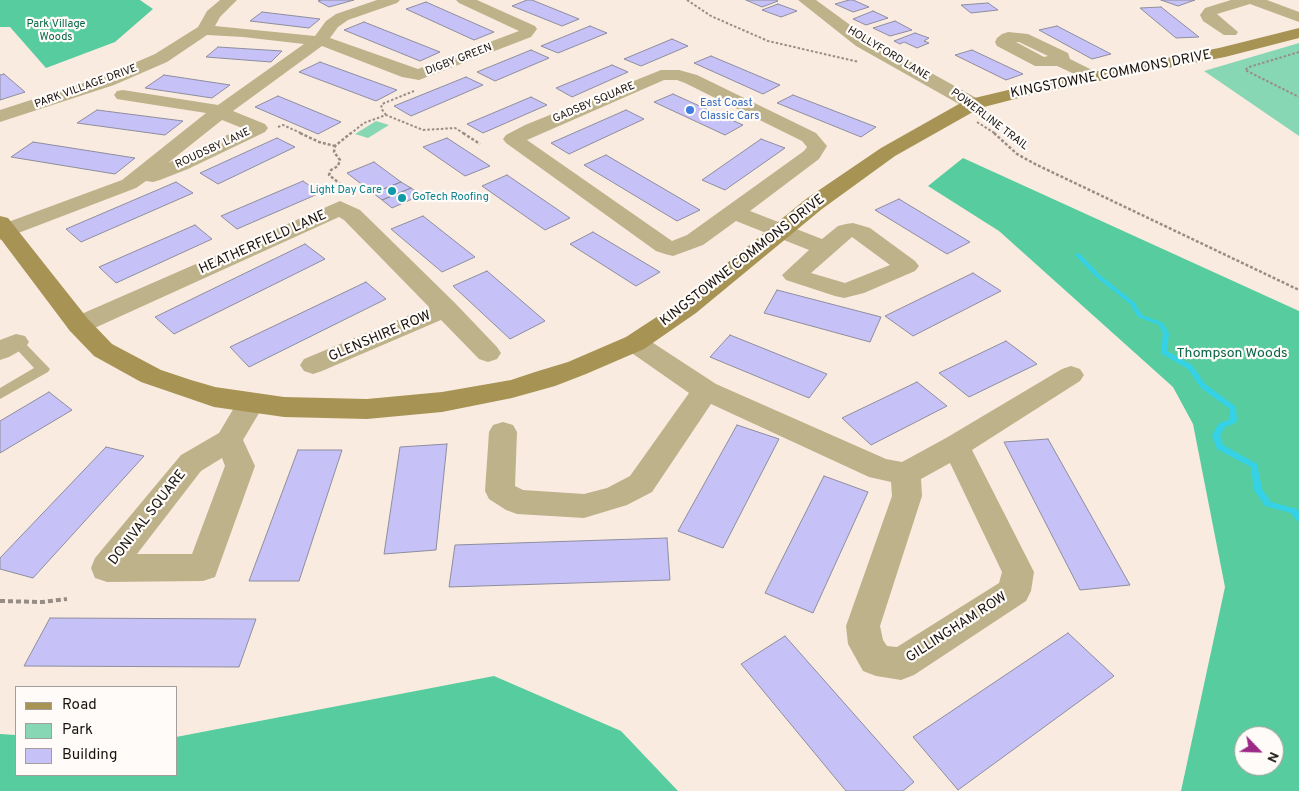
<!DOCTYPE html>
<html>
<head>
<meta charset="utf-8">
<style>
	body { margin:0 }
	#map { position:relative; width:1299px; height:791px; overflow:hidden; background:#faebe0; font-family:Overpass,sans-serif }
	canvas { display:block }
	.legend { position:absolute; left:15px; top:686px; width:162px; height:90px; box-sizing:border-box; background:#fefbf8; border:1px solid #a29e9b; margin:0; padding:6px 9px; list-style:none; font-size:15px; color:#18130f }
	.legend li { display:flex; align-items:center; gap:10px; height:25px }
	.legend b { width:25px; border:1px solid #a29e9b }
	.north { position:absolute; left:1234px; top:726px; width:50px; height:50px; box-sizing:border-box; background:#fefbf8; border:1px solid #a29e9b; border-radius:50%; rotate:114deg; font-size:14px; font-weight:700; line-height:20px; text-align:center; color:#18130f }
	.north::after { content:''; display:block; margin:auto; width:18px; height:22px; background:#9a2987; clip-path:polygon(50% 0,100% 100%,50% 72%,0 100%) }
</style>
</head>
<body>
<div id="map">
<canvas width="1299" height="791"></canvas>
<ul class="legend">
<li><b style="height:6px;background:#a79455"></b>Road</li>
<li><b style="height:14px;background:#87d7b4"></b>Park</li>
<li><b style="height:14px;background:#c6c2f8"></b>Building</li>
</ul>
<div class="north">N</div>
</div>
<script>
const c = document.querySelector('canvas').getContext('2d');
c.lineJoin = 'round';
function fill(path, color) {
  c.fillStyle = color;
  c.fill(path, 'evenodd');
}
function toPath(rows) {
  const path = new Path2D();
  for (const r of rows) {
    path.moveTo(r[0], r[1]);
    for (let i = 2; i < r.length; i += 2) path.lineTo(r[i], r[i + 1]);
  }
  return path;
}
function strokePath(path, color, width, dash) {
  c.strokeStyle = color;
  c.lineWidth = width;
  c.lineCap = dash ? 'butt' : 'round';
  c.setLineDash(dash || []);
  c.stroke(path);
}
function drawText(font, color, halo, rows, align = 'center') {
  c.font = font + ' Overpass,sans-serif';
  c.lineWidth = 4.5;
  c.setLineDash([]);
  c.textBaseline = 'middle';
  c.strokeStyle = halo;
  c.fillStyle = color;
  for (const [text, x, y, turn = 0] of rows) {
    c.save();
    c.translate(x, y);
    c.rotate((+turn || 0) * Math.PI / 180);
    c.textAlign = isNaN(turn) ? turn : align;
    if (halo) c.strokeText(text, 0, 0);
    c.fillText(text, 0, 0);
    c.restore();
  }
}
fill(toPath([
	[1299,43,1299,136,1204,71],
	[376,121,389,125,368,138,355,134]
]), '#87d7b4');
fill(toPath([
	[0,0,140,0,153,9,115,42,46,68,10,27,0,27],
	[963,158,1299,311,1299,791,1181,791,1225,587,1193,424,1173,387,999,231,928,186],
	[1244,736,1274,736,1274,766,1244,766],
	[494,676,621,731,678,791,0,791,0,734,16,735,16,775,176,775,176,737]
]), '#57cc9e');
fill(toPath([
	[1078,253,1080,254,1100,275,1134,302,1142,315,1163,323,1169,333,1167,351,1192,365,1205,384,1235,406,1236,408,1237,421,1235,423,1225,427,1220,435,1223,445,1257,464,1262,489,1271,502,1297,509,1299,512,1299,521,1296,520,1291,513,1265,506,1254,490,1251,467,1217,449,1212,435,1219,423,1229,420,1230,409,1201,388,1188,369,1162,354,1161,352,1163,333,1159,325,1138,317,1130,304,1096,277,1076,256,1075,255,1078,253]
]), '#35d1e6');
const building = toPath([
	[321,0,354,0,329,7,318,1,321,0],
	[527,0,532,0,579,19,562,26,512,6,527,0],
	[746,0,776,0,778,1,762,7,746,0],
	[849,0,853,0,869,7,853,12,835,4,849,0],
	[1161,0,1195,0,1178,6,1161,0],
	[426,2,494,32,474,40,406,9,426,2],
	[988,3,998,10,971,13,961,5,988,3],
	[778,4,797,11,781,17,762,10,778,4],
	[1161,7,1199,37,1176,38,1140,8,1161,7],
	[873,11,888,18,866,25,853,19,873,11],
	[262,12,320,19,309,28,250,21,262,12],
	[895,21,912,30,890,36,873,28,895,21],
	[364,22,440,52,420,61,344,30,364,22],
	[590,26,607,33,558,53,541,46,590,26],
	[1057,26,1111,54,1092,59,1039,30,1057,26],
	[915,33,929,38,924,41,929,43,917,48,904,42,900,44,894,41,915,33],
	[672,39,688,46,641,66,624,59,672,39],
	[218,47,282,51,271,62,206,57,218,47],
	[531,50,549,58,495,81,477,72,531,50],
	[972,50,1023,74,1006,80,955,55,972,50],
	[711,56,780,85,763,94,694,63,711,56],
	[320,62,397,90,376,101,299,72,320,62],
	[612,65,628,72,572,97,556,88,612,65],
	[4,74,25,92,0,100,0,75,4,74],
	[164,75,230,85,212,98,145,88,164,75],
	[466,77,483,85,411,116,394,106,466,77],
	[673,94,704,108,743,125,725,135,654,102,673,94],
	[793,95,876,127,861,137,777,103,793,95],
	[278,96,341,122,318,134,255,107,278,96],
	[531,97,547,105,483,133,467,124,531,97],
	[97,110,183,121,165,135,77,123,97,110],
	[626,110,644,119,569,154,551,143,626,110],
	[277,138,295,147,218,184,200,173,277,138],
	[447,138,490,166,465,176,423,147,447,138],
	[761,139,785,148,725,190,702,180,761,139],
	[33,142,135,158,115,174,11,157,33,142],
	[606,155,700,210,677,221,584,165,606,155],
	[374,162,401,182,373,193,347,173,374,162],
	[507,175,570,218,545,230,482,186,507,175],
	[303,181,320,193,237,229,221,216,303,181],
	[176,182,193,193,81,242,66,229,176,182],
	[401,182,411,188,382,200,373,193,401,182],
	[411,188,421,195,392,208,382,200,411,188],
	[899,199,970,242,947,254,875,210,899,199],
	[423,216,475,257,442,272,391,229,423,216],
	[195,225,212,239,116,283,99,267,195,225],
	[593,232,660,272,636,286,570,244,593,232],
	[305,244,325,259,174,334,155,317,305,244],
	[487,271,545,321,510,339,453,286,487,271],
	[973,273,1001,291,913,336,885,316,973,273],
	[366,282,386,299,249,367,230,347,366,282],
	[777,290,881,317,870,342,764,313,777,290],
	[730,335,827,374,809,398,710,357,730,335],
	[1006,341,1037,364,969,397,939,373,1006,341],
	[917,382,947,406,871,445,842,418,917,382],
	[49,392,72,410,0,453,0,421,49,392],
	[737,425,779,439,723,548,678,531,737,425],
	[1048,439,1130,585,1080,590,1004,442,1048,439],
	[447,444,436,550,384,554,400,447,447,444],
	[106,447,144,456,33,578,0,569,0,558,106,447],
	[298,450,342,450,299,581,249,581,298,450],
	[824,476,868,492,813,613,765,593,824,476],
	[667,538,670,580,449,587,455,545,667,538],
	[50,618,256,619,239,667,24,666,50,618],
	[1068,633,1114,676,958,790,913,737,1068,633],
	[785,636,914,782,903,791,846,791,741,664,785,636]
]);
fill(building, '#c6c2f8');
strokePath(building, '#8e8d9c', 1);
strokePath(toPath([
	[687,0,711,16,768,41,859,62],
	[1299,52,1249,67,1245,70,1299,97],
	[386,115,381,108,382,104,414,91],
	[977,122,996,134],
	[278,127,283,125,303,134],
	[350,134,364,123,386,115,423,130,455,128,465,134]
]), '#988d85', 2, [2.5, 2]);
strokePath(toPath([
	[300,133,319,142,335,146],
	[463,133,480,144],
	[994,133,1017,154,1035,164,1299,290],
	[349,191,329,175,331,170,338,166,340,160,334,152,335,146,351,133]
]), '#988d85', 2.5, [3, 2]);
strokePath(toPath([
	[0,601,42,602,67,599]
]), '#988d85', 4, [5, 3]);
fill(toPath([
	[16,338,21,339,50,369,48,372,0,399,0,388,34,368,10,342,16,338]
]), '#beb28a');
fill(toPath([
	[220,0,237,0,220,17,215,26,315,36,326,21,336,14,377,0,400,0,397,3,348,20,338,27,330,38,418,69,519,31,459,3,456,0,477,0,535,26,537,29,531,37,419,80,402,77,322,46,233,111,265,124,268,128,265,132,188,169,160,180,153,182,146,181,136,188,0,240,0,225,122,180,206,113,123,100,117,99,114,95,117,91,123,90,218,105,304,44,243,37,207,35,167,62,114,85,0,122,0,110,102,77,155,54,198,27,207,11,220,0],
	[222,120,242,128,168,163,222,120],
	[798,0,816,0,868,38,980,100,982,104,980,108,973,110,966,108,856,46,798,0],
	[1231,0,1267,0,1299,12,1299,22,1250,4,1217,14,1238,32,1236,35,1224,35,1203,21,1200,15,1205,8,1231,0],
	[1008,32,1028,34,1068,53,1070,59,1098,73,1101,77,1098,81,1092,82,1057,66,1035,66,997,46,995,42,997,38,1002,34,1008,32],
	[1016,42,1019,42,1048,56,1044,57,1016,42],
	[661,70,679,70,697,75,816,133,827,146,819,159,750,211,822,239,838,226,846,224,853,223,870,228,915,261,919,266,915,271,864,293,844,298,835,296,786,280,782,275,809,250,736,221,703,245,673,256,665,254,656,251,506,143,503,139,506,135,525,125,661,70],
	[664,80,677,80,685,83,802,141,807,147,804,151,687,235,672,241,527,140,664,80],
	[852,237,890,265,845,283,811,273,852,237],
	[340,201,360,210,455,303,497,347,501,353,497,359,488,362,479,359,441,320,322,371,313,374,304,371,300,365,304,359,429,307,344,220,339,217,88,331,79,333,70,331,66,325,70,319,340,201],
	[16,334,25,336,29,342,25,348,9,357,0,360,0,340,16,334],
	[635,335,644,337,716,384,886,459,902,462,946,438,1062,369,1071,366,1080,369,1084,375,1080,381,972,450,1034,572,1031,591,1026,601,914,675,901,680,876,676,863,671,848,644,846,626,892,496,891,482,869,477,711,404,652,492,627,505,584,518,517,514,506,510,489,499,485,491,489,432,493,425,503,422,513,425,517,432,515,486,523,490,584,494,607,488,630,476,689,393,626,349,622,343,626,337,635,335],
	[950,463,1002,572,999,583,897,647,887,646,883,640,880,626,922,496,921,479,950,463],
	[251,393,261,396,265,403,243,440,255,466,215,577,203,581,107,582,95,578,91,568,95,558,181,455,219,433,241,396,251,393],
	[222,458,225,466,192,554,137,554,201,471,222,458]
]), '#beb28a');
fill(toPath([
	[1299,28,1299,38,1225,57,1046,91,980,108,895,156,822,209,696,313,644,349,586,374,555,386,512,398,442,412,367,419,284,417,214,407,141,382,94,356,70,331,0,238,0,216,8,218,88,319,112,344,161,370,191,380,215,387,284,397,367,399,442,392,511,380,535,372,568,362,626,337,678,303,806,199,881,148,966,100,1046,81,1219,48,1299,28]
]), '#a79455');
for (const [x, y, r, color] of [
	[690,110,5,"#3f7fe0"],
	[392,191,5,"#0f9aa8"],
	[402,198,5,"#0f9aa8"]
]) {
  const dot = new Path2D();
  dot.arc(x, y, r, 0, 2 * Math.PI);
  c.fillStyle = color;
  c.fill(dot);
  strokePath(dot, '#fefbf8', 2);
}
drawText('11px', '#086649', '#fefbf8', [
	["Park Village",56,25],
	["Woods",56,38]
]);
drawText('11px', '#18130f', '#fefbf8', [
	["HOLLYFORD LANE",888,54,31],
	["DIGBY GREEN",459,60,-21],
	["PARK VILLAGE DRIVE",86,87,-20],
	["GADSBY SQUARE",594,103,-23],
	["POWERLINE TRAIL",989,120,37],
	["ROUDSBY LANE",213,149,-25]
]);
drawText('11px', '#366cbe', '#fefbf8', [
	["East Coast",700,104],
	["Classic Cars",700,117]
], 'left');
drawText('11px', '#0d838f', '#fefbf8', [
	["Light Day Care",382,191],
	["GoTech Roofing",412,198,"left"]
], 'right');
drawText('14px', '#18130f', '#fefbf8', [
	["KINGSTOWNE COMMONS DRIVE",1111,75,-11],
	["HEATHERFIELD LANE",263,243,-24],
	["KINGSTOWNE COMMONS DRIVE",743,261,-38],
	["GLENSHIRE ROW",380,337,-23],
	["DONIVAL SQUARE",148,518,-52],
	["GILLINGHAM ROW",957,628,-33]
]);
drawText('14px', '#086649', '#fefbf8', [
	["Thompson Woods",1232,354]
]);
</script>
</body>
</html>
